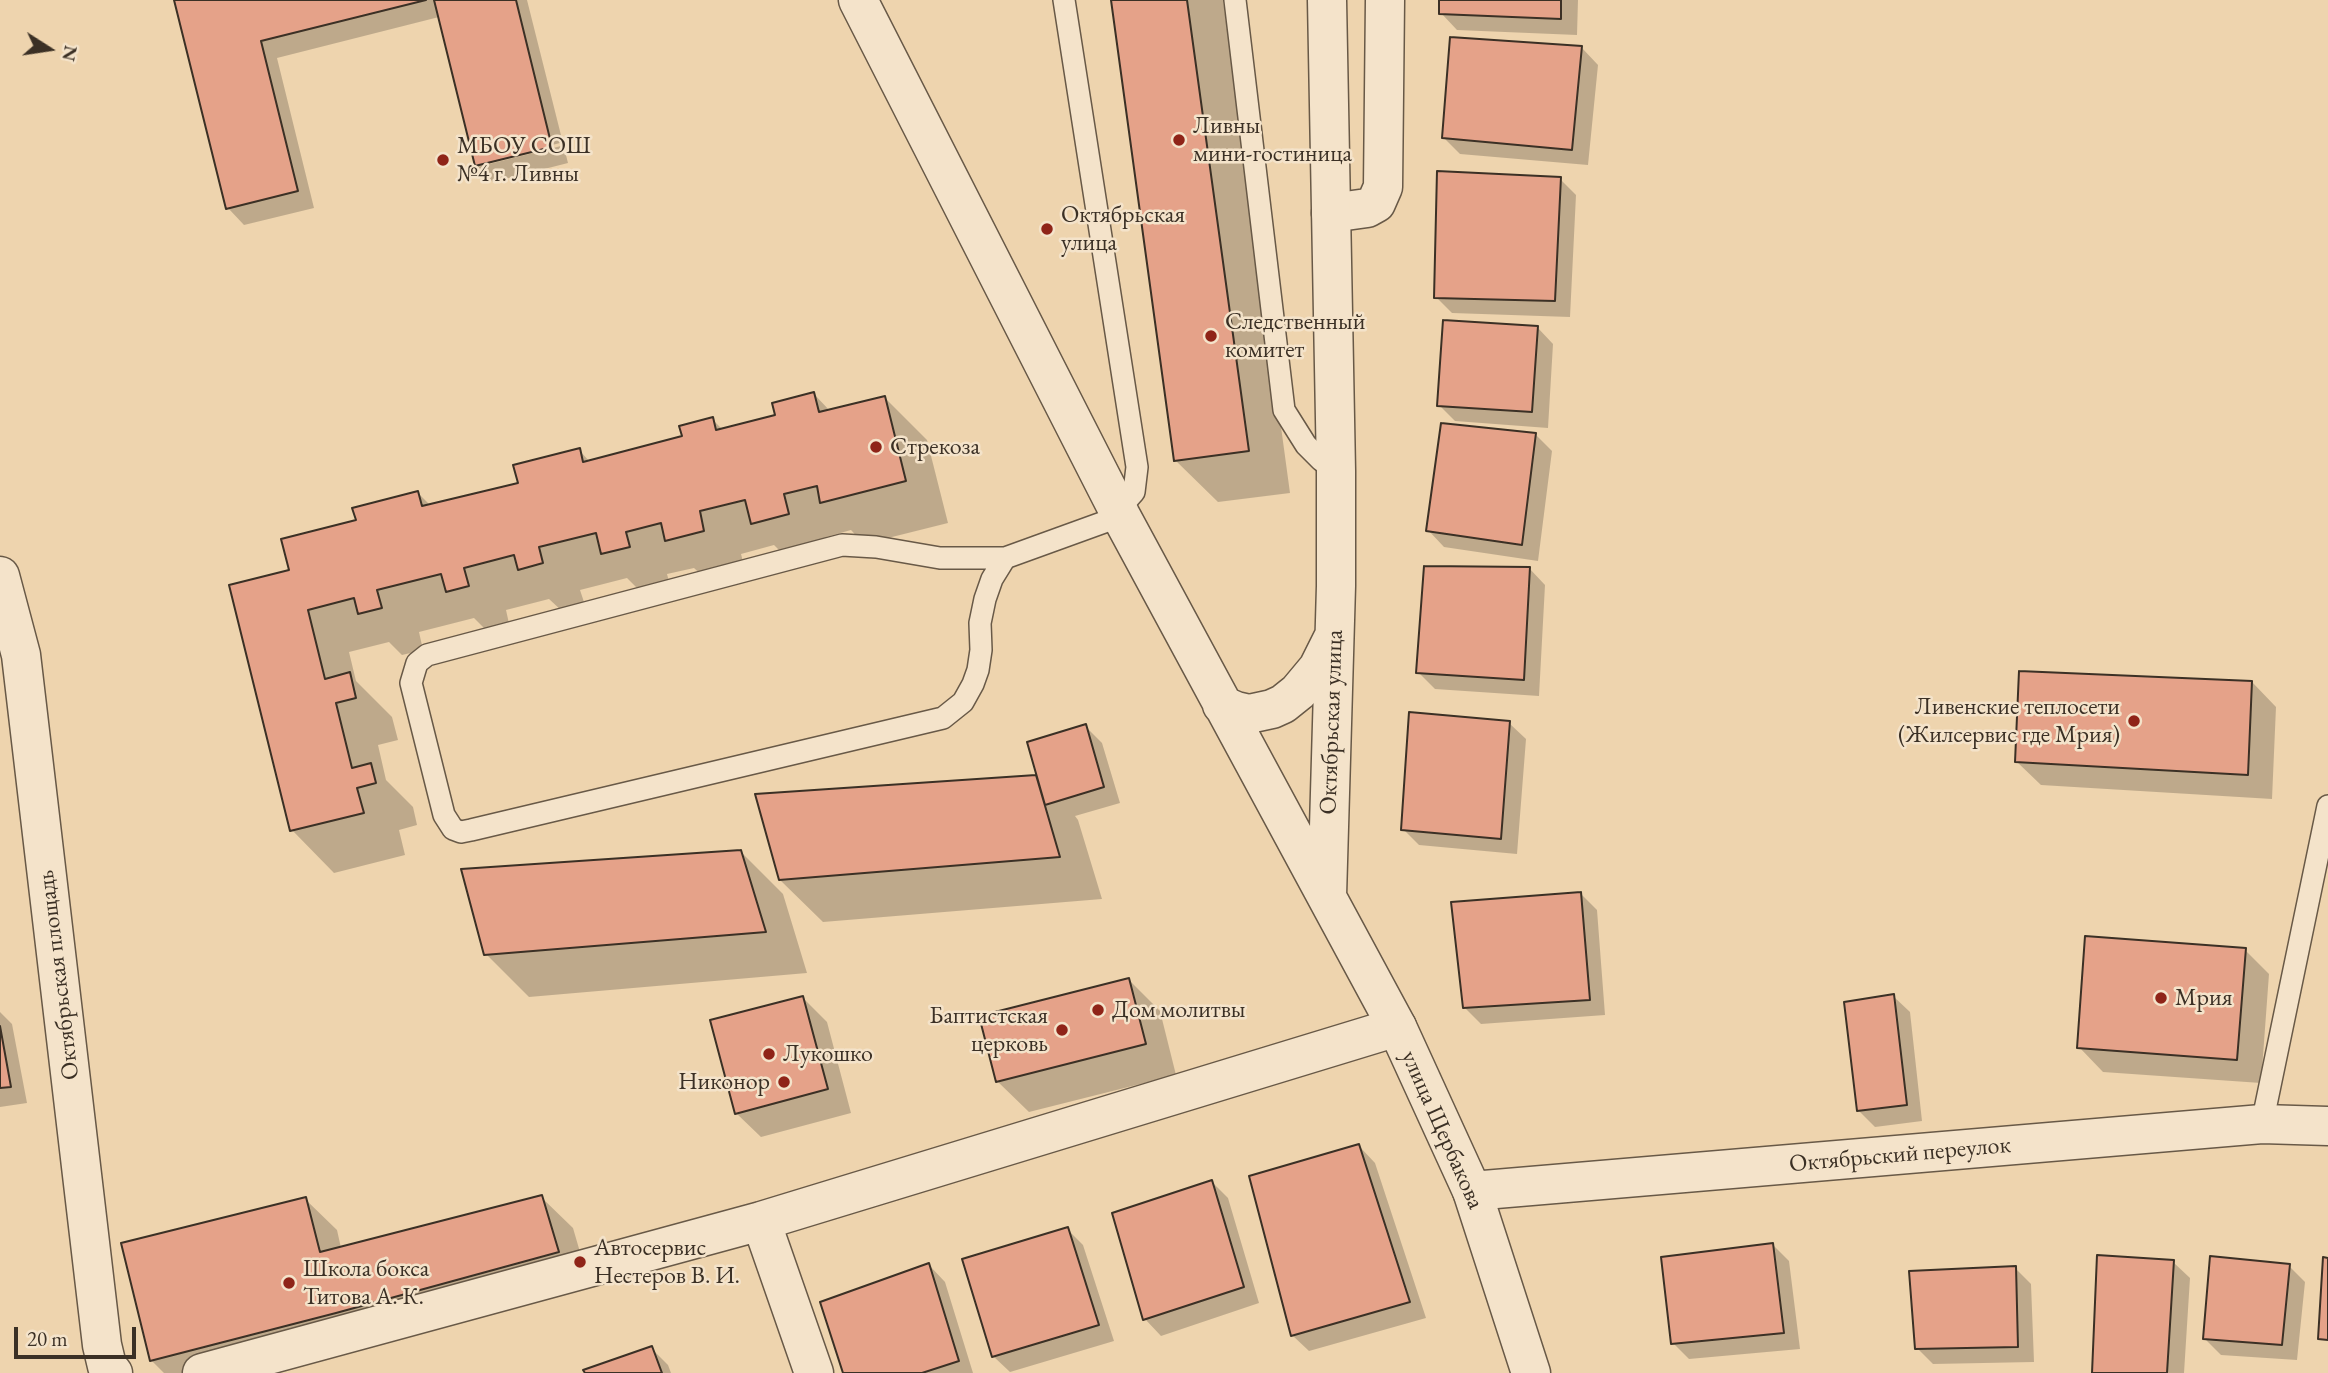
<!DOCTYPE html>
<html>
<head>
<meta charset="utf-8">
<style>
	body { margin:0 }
	#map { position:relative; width:2328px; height:1373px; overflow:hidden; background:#eed4ae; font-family:"EB Garamond",serif }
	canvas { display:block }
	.north { position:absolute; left:14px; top:14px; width:70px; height:70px; -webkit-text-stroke:5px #f4e3ca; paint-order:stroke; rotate:102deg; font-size:19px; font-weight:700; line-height:28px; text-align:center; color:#3b3025 }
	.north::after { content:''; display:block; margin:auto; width:24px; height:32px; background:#3b3025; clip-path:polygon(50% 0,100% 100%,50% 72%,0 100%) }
	.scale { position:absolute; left:14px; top:1327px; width:122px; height:32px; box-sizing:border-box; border:4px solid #3b3025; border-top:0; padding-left:9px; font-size:21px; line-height:24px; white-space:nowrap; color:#3b3025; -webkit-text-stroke:5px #f4e3ca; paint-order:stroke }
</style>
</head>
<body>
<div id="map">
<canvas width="2328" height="1373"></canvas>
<div class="north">N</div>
<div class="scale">20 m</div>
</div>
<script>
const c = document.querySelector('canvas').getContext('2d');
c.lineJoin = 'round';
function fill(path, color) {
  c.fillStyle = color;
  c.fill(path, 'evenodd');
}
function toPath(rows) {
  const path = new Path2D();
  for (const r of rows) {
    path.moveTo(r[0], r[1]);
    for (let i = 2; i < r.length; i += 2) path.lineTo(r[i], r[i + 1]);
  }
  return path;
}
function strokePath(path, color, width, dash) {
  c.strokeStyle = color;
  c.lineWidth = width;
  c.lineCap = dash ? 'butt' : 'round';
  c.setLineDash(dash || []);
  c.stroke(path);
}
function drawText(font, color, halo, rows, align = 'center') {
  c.font = font + ' "EB Garamond",serif';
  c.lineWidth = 5;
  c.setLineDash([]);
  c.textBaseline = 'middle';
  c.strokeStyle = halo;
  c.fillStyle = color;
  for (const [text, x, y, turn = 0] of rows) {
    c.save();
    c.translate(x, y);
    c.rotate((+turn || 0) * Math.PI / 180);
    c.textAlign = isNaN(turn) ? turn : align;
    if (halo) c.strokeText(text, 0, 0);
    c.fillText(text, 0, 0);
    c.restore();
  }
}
fill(toPath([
	[176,0,527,0,568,163,493,182,476,165,439,17,277,58,314,208,244,225,228,208],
	[560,143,561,146,485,165,485,162],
	[1112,0,1223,0,1290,493,1218,502,1175,460],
	[1441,0,1578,0,1577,35,1457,30,1441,13],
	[1582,48,1598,65,1588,165,1460,154,1444,138],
	[1560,179,1576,195,1570,317,1452,313,1436,297],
	[1537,327,1553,344,1548,428,1455,421,1439,405],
	[814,394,830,411,885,398,927,440,948,523,864,544,851,530,826,537,830,557,795,566,774,545,741,554,746,573,709,582,694,568,667,574,671,589,645,596,627,578,580,590,585,605,562,611,549,599,506,610,510,628,490,634,474,618,419,632,423,650,402,655,389,642,349,652,356,681,392,717,398,740,378,745,386,780,413,807,417,825,399,830,405,855,334,873,292,830,291,571,358,522,418,493,431,506,520,484,579,450,590,462,684,438,712,419,723,430,777,417],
	[1536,435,1552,451,1538,561,1444,547,1428,530],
	[1529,568,1545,585,1539,696,1435,689,1418,672],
	[2252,682,2276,707,2272,799,2041,785,2016,761],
	[1509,723,1526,739,1517,854,1419,845,1403,829],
	[1085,726,1102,743,1120,803,1075,816,1078,820,1102,899,823,922,780,880,758,796,1039,777],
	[741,852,783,894,807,973,529,997,486,954],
	[1581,894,1597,910,1605,1015,1481,1024,1465,1008],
	[2245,950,2269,974,2261,1083,2103,1072,2079,1047],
	[1128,979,1160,1011,1176,1075,1029,1112,997,1081],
	[1893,996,1910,1012,1922,1121,1875,1127,1859,1111],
	[803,998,827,1022,851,1113,761,1137,736,1113],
	[0,1012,12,1024,27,1103,0,1107],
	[1359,1146,1375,1163,1426,1318,1309,1351,1292,1335],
	[1212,1182,1228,1198,1259,1303,1161,1336,1145,1319,1114,1214],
	[541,1197,573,1228,589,1283,255,1373,164,1373,151,1360,305,1199,337,1230,341,1248],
	[1067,1229,1083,1245,1114,1341,1010,1372,993,1356],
	[1773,1245,1789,1261,1800,1349,1689,1359,1673,1343],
	[2173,1262,2190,1278,2184,1373,2094,1373],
	[929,1265,945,1282,973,1373,845,1373],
	[2289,1266,2305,1282,2297,1360,2221,1355,2205,1339],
	[2015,1268,2031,1284,2034,1362,1933,1364,1917,1348],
	[651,1348,668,1365,671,1373,587,1373]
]), '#0003');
const building = toPath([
	[174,0,426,0,261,41,298,191,226,209,174,0],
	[434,0,516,0,552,147,475,166,434,0],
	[1111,0,1187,0,1249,451,1174,461,1111,0],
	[1439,0,1561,0,1561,19,1439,14,1439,0],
	[1450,37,1582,46,1572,150,1442,138,1450,37],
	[1437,171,1561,177,1555,301,1434,298,1437,171],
	[1443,320,1538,326,1532,412,1437,406,1443,320],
	[814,392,819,412,885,396,906,481,820,503,817,486,784,494,789,514,751,524,745,500,700,511,704,531,665,541,661,523,626,532,630,547,601,554,596,533,539,547,543,563,518,570,514,555,464,568,469,586,446,592,441,574,377,590,382,608,358,614,354,598,308,610,325,679,350,672,356,698,336,703,352,768,371,763,376,783,357,788,364,813,290,831,229,585,289,570,281,539,356,520,352,508,418,491,422,506,518,483,513,465,580,448,583,462,682,436,679,426,713,417,716,430,775,415,772,403,814,392],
	[1441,423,1536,433,1522,545,1426,531,1441,423],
	[1424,566,1530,567,1524,680,1416,673,1424,566],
	[2019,671,2252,681,2248,775,2015,762,2019,671],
	[1409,712,1510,721,1501,839,1401,830,1409,712],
	[1086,724,1104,787,1045,805,1027,742,1086,724],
	[1036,775,1060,857,779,880,755,794,1036,775],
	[741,850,766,932,484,955,461,869,741,850],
	[1581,892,1590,1000,1463,1008,1451,902,1581,892],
	[2085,936,2246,948,2237,1060,2077,1048,2085,936],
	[1129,978,1146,1044,996,1082,979,1016,1129,978],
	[1894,994,1907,1105,1857,1111,1844,1002,1894,994],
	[803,996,828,1089,735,1114,710,1020,803,996],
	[0,1026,11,1087,0,1088,0,1026],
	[1359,1144,1410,1302,1291,1336,1249,1176,1359,1144],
	[1212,1180,1244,1287,1143,1320,1112,1213,1212,1180],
	[542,1195,559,1252,336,1313,150,1361,121,1243,306,1197,320,1252,542,1195],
	[1068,1227,1099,1325,992,1357,962,1259,1068,1227],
	[1773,1243,1784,1333,1671,1344,1661,1257,1773,1243],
	[2097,1255,2174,1260,2167,1373,2092,1373,2097,1255],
	[2210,1256,2290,1264,2282,1345,2203,1339,2210,1256],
	[2323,1257,2328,1258,2328,1340,2318,1339,2323,1257],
	[929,1263,959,1361,922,1373,843,1373,820,1302,929,1263],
	[2016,1266,2018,1347,1915,1349,1909,1271,2016,1266],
	[652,1346,662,1373,585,1373,583,1370,652,1346]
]);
fill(building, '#e5a289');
strokePath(building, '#3b3025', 2);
const service = toPath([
	[1064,0,1137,467,1134,492,1126,501,1116,505],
	[1235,0,1284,410,1306,445,1321,460,1336,471],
	[1005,558,992,579,985,599,980,623,981,650,978,670,973,684,963,702,943,718,471,830,461,832,453,829,444,815,411,683,417,663,427,655,842,545,876,547,940,558,1005,558,1121,516],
	[2262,1124,2328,806]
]);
const minor = toPath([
	[1331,213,1367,208,1376,203,1383,187,1385,0],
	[0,576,21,655,102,1345,107,1366,113,1373],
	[1472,1191,2262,1124,2328,1126],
	[761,1221,814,1373],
	[202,1373,761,1221,1397,1027]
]);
const tertiary = toPath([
	[858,0,1121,516,1397,1027,1472,1191,1531,1373],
	[1222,705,1236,711,1249,714,1272,709,1283,704,1298,692,1318,668,1333,638],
	[1327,896,1336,586,1336,471,1327,0]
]);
strokePath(service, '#685947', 24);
strokePath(minor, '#685947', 41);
strokePath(tertiary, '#685947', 41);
strokePath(service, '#f4e3ca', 21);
strokePath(minor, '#f4e3ca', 38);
strokePath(tertiary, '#f4e3ca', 38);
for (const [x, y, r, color] of [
	[1179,140,7,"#8f2418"],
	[443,160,7,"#8f2418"],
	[1047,229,7,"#8f2418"],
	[1211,336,7,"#8f2418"],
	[876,447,7,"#8f2418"],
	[2134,721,7,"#8f2418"],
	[2161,998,7,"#8f2418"],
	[1098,1010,7,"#8f2418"],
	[1062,1030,7,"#8f2418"],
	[769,1054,7,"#8f2418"],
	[784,1082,7,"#8f2418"],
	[580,1262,7,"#8f2418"],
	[289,1283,7,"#8f2418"]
]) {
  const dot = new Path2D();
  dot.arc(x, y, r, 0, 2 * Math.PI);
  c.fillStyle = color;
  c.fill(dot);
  strokePath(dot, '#f4e3ca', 2.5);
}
drawText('24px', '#3b3025', '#f4e3ca', [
	["Ливны",1193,126],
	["мини-гостиница",1193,154],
	["МБОУ СОШ",457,146],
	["№4 г. Ливны",457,174],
	["Октябрьская",1061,215],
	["улица",1061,243],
	["Следственный",1225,322],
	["комитет",1225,350],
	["Стрекоза",890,447],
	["Ливенские теплосети",2120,707,"right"],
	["(Жилсервис где Мрия)",2120,735,"right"],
	["Мрия",2175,998],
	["Дом молитвы",1112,1010],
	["Баптистская",1048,1016,"right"],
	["церковь",1048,1044,"right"],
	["Лукошко",783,1054],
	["Никонор",770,1082,"right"],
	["Автосервис",594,1248],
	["Нестеров В. И.",594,1276],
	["Школа бокса",303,1269],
	["Титова А. К.",303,1297]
], 'left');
drawText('24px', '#3b3025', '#f4e3ca', [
	["Октябрьская улица",1332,722,-88],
	["Октябрьская площадь",59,975,-97],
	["улица Щербакова",1442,1130,66],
	["Октябрьский переулок",1900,1155,-5]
]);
</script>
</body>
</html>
